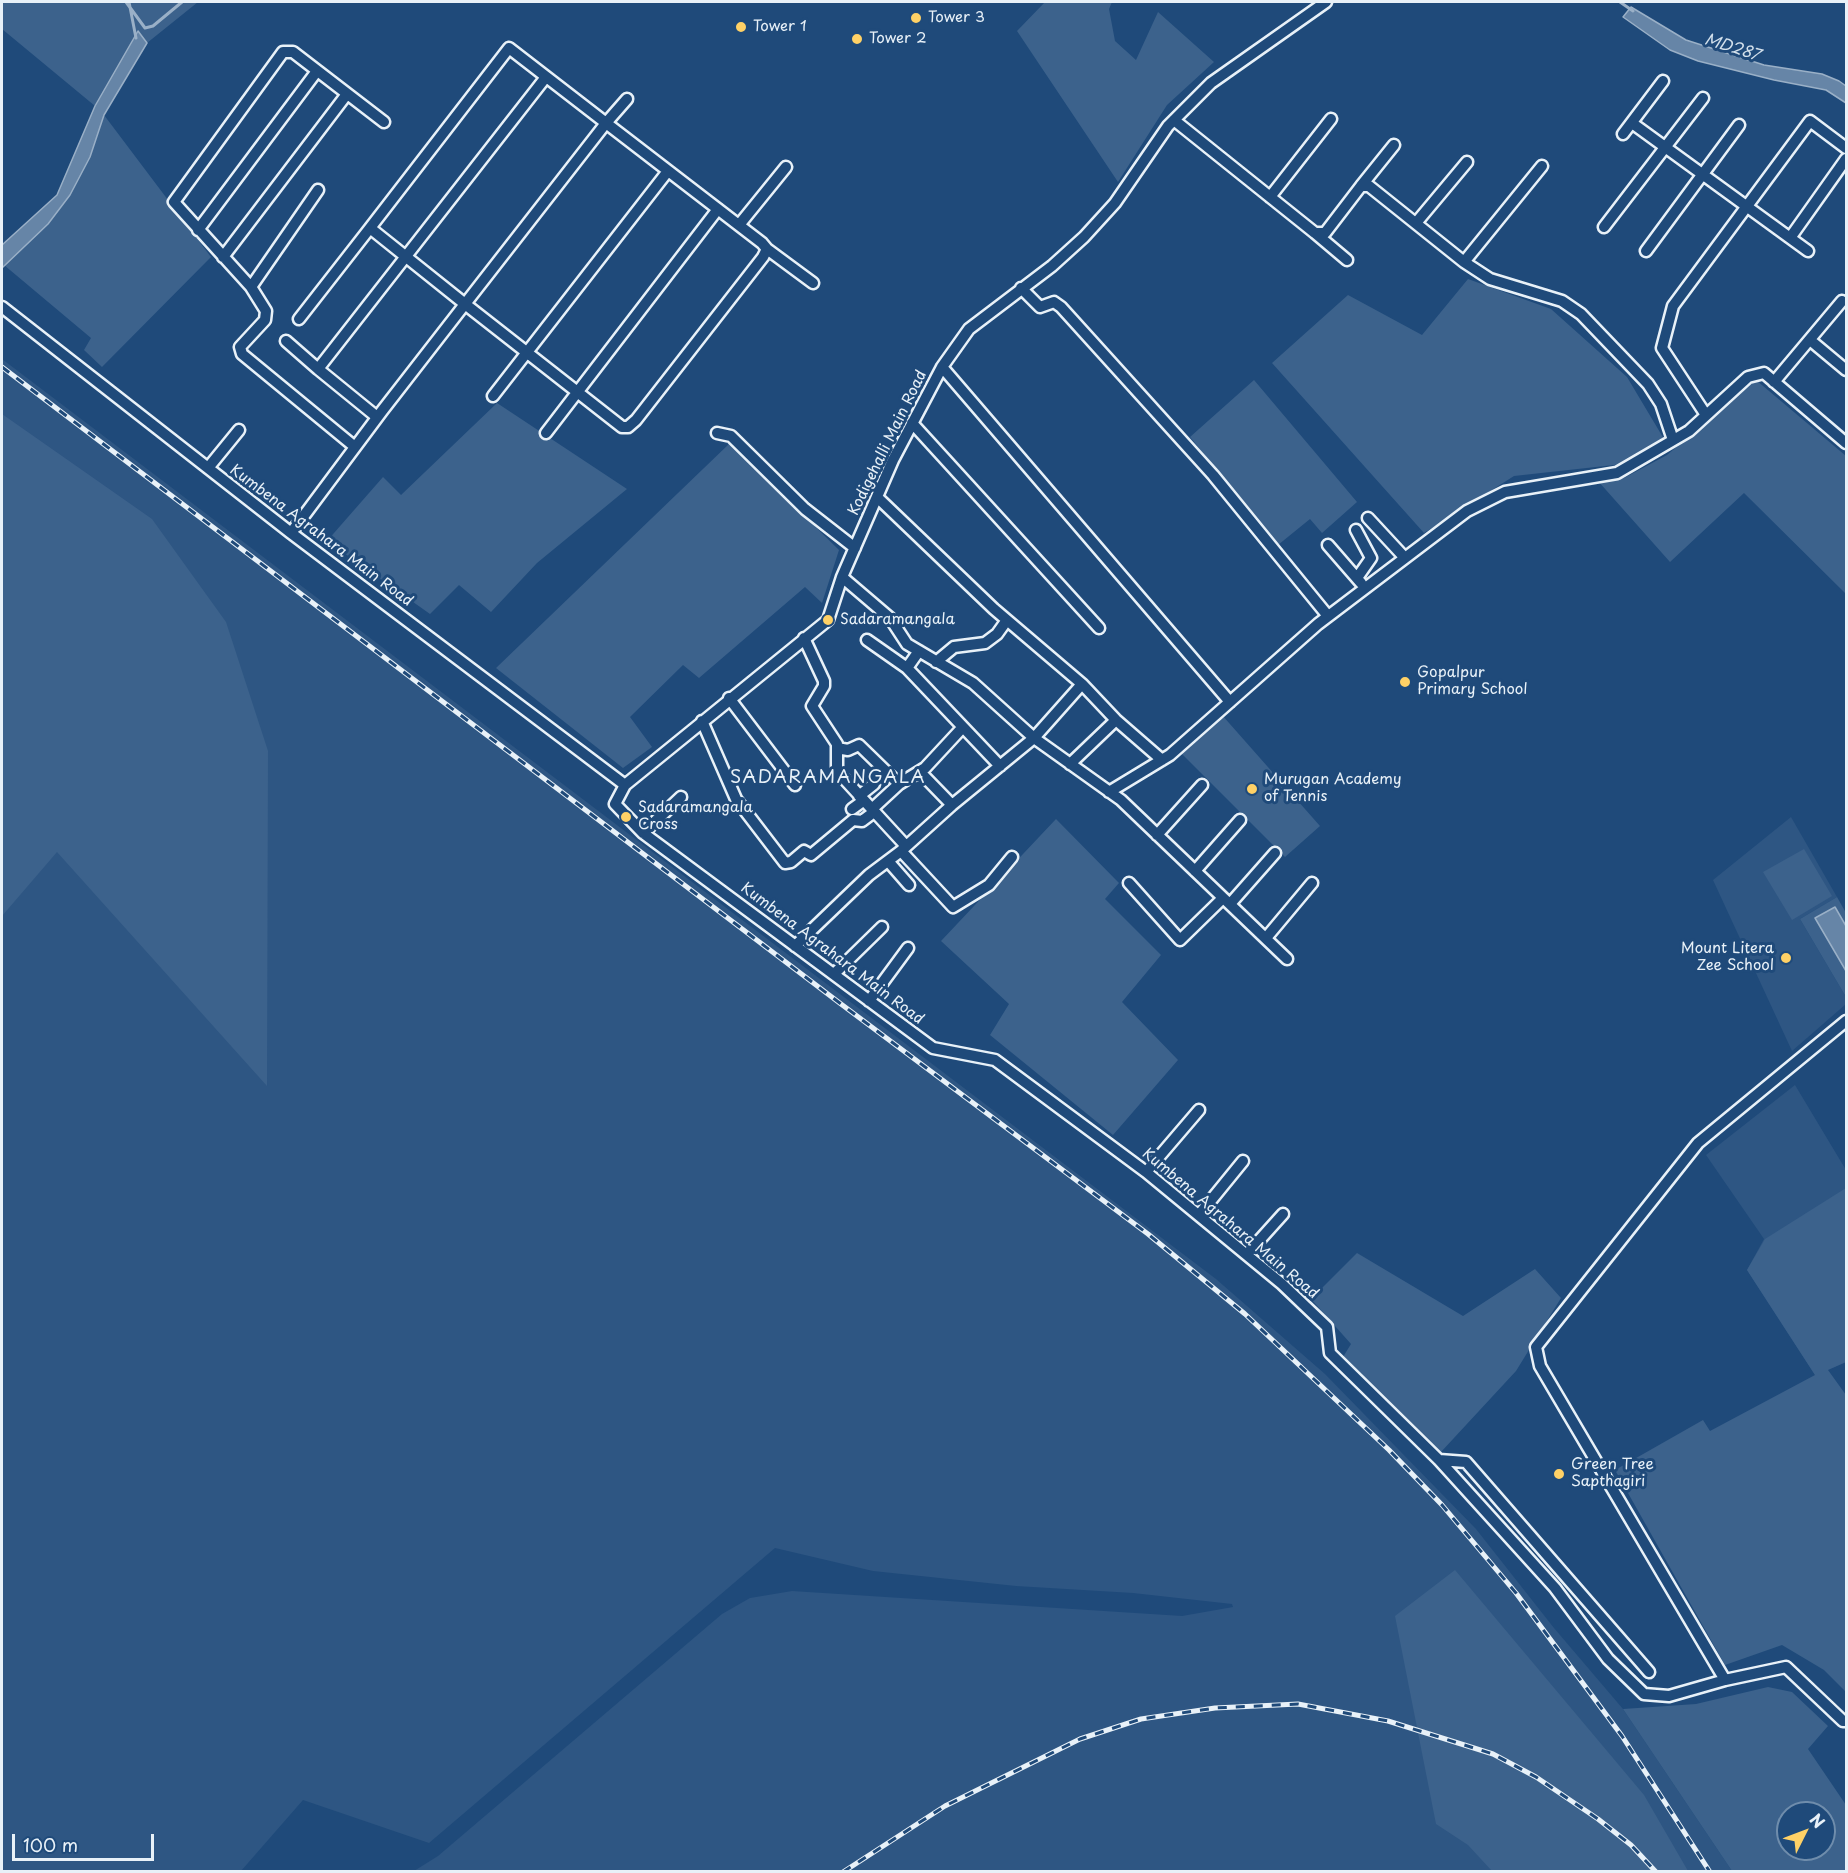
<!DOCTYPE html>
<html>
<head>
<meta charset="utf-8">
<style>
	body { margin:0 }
	#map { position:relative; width:1848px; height:1873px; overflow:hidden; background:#1f4a7a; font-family:"Playpen Sans",sans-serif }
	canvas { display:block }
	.frame { position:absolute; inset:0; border:3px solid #e8f1f8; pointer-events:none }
	.north { position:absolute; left:1776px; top:1801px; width:60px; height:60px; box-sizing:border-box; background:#1f4a7a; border:2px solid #6f8dac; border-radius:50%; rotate:48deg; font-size:16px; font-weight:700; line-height:24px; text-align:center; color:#e8f1f8 }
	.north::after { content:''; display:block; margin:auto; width:21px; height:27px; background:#ffd166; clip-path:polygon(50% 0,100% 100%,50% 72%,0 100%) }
	.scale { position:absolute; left:12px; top:1834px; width:142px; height:27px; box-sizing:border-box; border:3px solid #e8f1f8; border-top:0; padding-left:8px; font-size:18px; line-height:21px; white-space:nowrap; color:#e8f1f8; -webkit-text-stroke:4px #1f4a7a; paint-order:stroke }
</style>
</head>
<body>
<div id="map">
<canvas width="1848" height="1873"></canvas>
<div class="frame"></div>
<div class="north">N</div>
<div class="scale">100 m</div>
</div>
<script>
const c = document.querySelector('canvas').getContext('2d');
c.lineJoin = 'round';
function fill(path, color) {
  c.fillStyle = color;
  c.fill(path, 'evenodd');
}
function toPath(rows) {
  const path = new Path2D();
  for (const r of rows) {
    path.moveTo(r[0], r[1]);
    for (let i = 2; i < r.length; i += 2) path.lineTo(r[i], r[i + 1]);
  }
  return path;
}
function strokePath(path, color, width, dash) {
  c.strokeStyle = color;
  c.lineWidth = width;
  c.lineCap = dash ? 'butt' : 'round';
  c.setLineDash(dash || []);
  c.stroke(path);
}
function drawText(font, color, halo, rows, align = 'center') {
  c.font = font + ' "Playpen Sans",sans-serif';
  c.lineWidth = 6;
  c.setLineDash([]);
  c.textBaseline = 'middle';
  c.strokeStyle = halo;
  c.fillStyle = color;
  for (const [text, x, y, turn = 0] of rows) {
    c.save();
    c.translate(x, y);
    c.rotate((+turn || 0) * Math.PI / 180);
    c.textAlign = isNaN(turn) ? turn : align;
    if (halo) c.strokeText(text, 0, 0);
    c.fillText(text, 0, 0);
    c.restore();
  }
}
fill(toPath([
	[2,359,1216,1279,1325,1374,1476,1529,1554,1628,1623,1709,1732,1871,414,1871,438,1856,722,1614,750,1598,792,1591,1182,1616,1233,1607,1232,1604,1133,1593,1016,1586,873,1571,775,1548,429,1843,303,1800,241,1871,2,1871],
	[1791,817,1837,897,1800,919,1846,997,1846,1004,1792,1051,1713,880],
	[1795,1085,1846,1170,1846,1362,1815,1375,1747,1270,1764,1239,1706,1155]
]), '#2e5683');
fill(toPath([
	[2,2,198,2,147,43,138,32,95,106,2,29],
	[1045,2,1112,2,1109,9,1115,41,1136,60,1158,12,1214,62,1167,105,1118,182,1017,31],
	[104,115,211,257,102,367,84,350,91,338,4,265,48,224,70,195,90,157],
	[1468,279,1551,309,1627,377,1664,439,1623,464,1514,476,1424,533,1272,363,1348,295,1422,335],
	[1254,380,1357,502,1322,533,1310,519,1278,545,1190,437],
	[1756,380,1846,456,1846,594,1744,493,1670,562,1598,481,1624,478,1667,455],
	[497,403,627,489,537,563,491,612,459,585,430,614,327,541,383,477,401,495],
	[2,414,152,519,226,622,268,751,267,1086,57,852,2,916],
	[730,443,839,550,822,603,805,587,699,678,683,665,630,717,652,747,623,768,496,668],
	[1222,715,1320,826,1285,857,1180,752],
	[1056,819,1119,883,1105,899,1161,955,1122,1002,1178,1060,1113,1135,990,1035,1009,1004,941,941],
	[1804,849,1832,896,1792,920,1763,872],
	[1837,897,1846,913,1846,997,1800,919],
	[1846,1188,1846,1362,1828,1370,1846,1395,1846,1692,1824,1670,1782,1645,1725,1665,1615,1470,1703,1420,1710,1431,1815,1375,1747,1270,1765,1239],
	[1357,1253,1463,1316,1535,1269,1561,1298,1516,1371,1441,1452,1343,1357,1351,1344,1311,1299],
	[1455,1570,1644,1795,1688,1871,1492,1871,1468,1845,1436,1824,1395,1616],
	[1768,1687,1792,1692,1828,1726,1808,1749,1846,1805,1846,1871,1732,1871,1623,1709,1696,1704],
	[1788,1813,1824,1813,1824,1849,1788,1849]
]), '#3c628c');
const water = toPath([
	[1631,7,1686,40,1764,65,1822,74,1839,81,1846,86,1846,103,1826,90,1774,80,1698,61,1670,50,1623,17,1631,7],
	[138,31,147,43,104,115,90,157,70,195,48,224,2,268,2,245,57,195,95,106,138,31],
	[1835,907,1846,926,1846,971,1815,918,1835,907]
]);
fill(water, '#6685a7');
strokePath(water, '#9ab0c7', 1.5);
strokePath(toPath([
	[126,2,145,28,153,26,182,2],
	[129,2,136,38],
	[1620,2,1633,11]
]), '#9ab0c7', 3);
const minor = toPath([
	[1326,2,1211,83,1168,126,1115,203,1084,237,1052,266,969,329,942,367,893,460,842,577,828,620,625,785,615,804,643,833,933,1048,995,1060,1146,1172,1282,1284,1327,1327,1330,1353,1439,1460,1555,1588,1608,1659,1644,1694,1669,1696,1725,1680,1786,1667,1843,1721,1846,1721],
	[1174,120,1315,233,1325,233,1361,186,1369,186,1464,262,1490,279,1562,301,1581,314,1648,384,1661,404,1673,440],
	[1632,123,1808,251],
	[1623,134,1663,81],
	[1361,186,1394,145],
	[1270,197,1331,119],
	[1416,223,1467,162],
	[739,225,786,167],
	[1604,227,1703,98],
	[198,230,317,71],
	[1315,233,1347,260],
	[1790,238,1846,159],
	[767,249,813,283],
	[1646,251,1739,125],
	[223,257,347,94],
	[1464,262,1542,166],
	[251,287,318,190],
	[1021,288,1040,307,1054,302,1061,307,1213,475,1328,616],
	[2,307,291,533,625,785],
	[299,319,370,228],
	[1810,340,1846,370],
	[286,341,318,369],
	[942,367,1230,702],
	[1774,382,1842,301],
	[493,396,668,171],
	[1706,415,1662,348,1673,306,1810,121,1846,148],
	[377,417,318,369,546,77],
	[912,423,1099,628],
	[546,433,718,209],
	[717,433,731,436,805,509,855,548],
	[355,447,242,354,240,347,265,320,266,311,251,287,174,202,283,52,293,52,384,122],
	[208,468,239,430],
	[877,497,994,609,1082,684,1116,720,1162,760],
	[1368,518,1405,558],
	[1356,530,1371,558,1357,578],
	[291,533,382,411,465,304,606,123,762,243,767,249,763,257,636,420,628,427,622,427,465,304,370,228,509,48,606,123,627,99],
	[1328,545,1361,583],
	[842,577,890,618,907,644,973,683,1034,738,1121,800,1287,959],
	[804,638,824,681,824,686,812,706,837,744,837,771,906,846],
	[867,640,907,668],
	[919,651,907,668,1000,766],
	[936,662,954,647,985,643,997,634,1007,620],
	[729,698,795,785],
	[702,721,736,799,785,863,791,862,804,851,811,855,853,820,862,821,874,812],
	[837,748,848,750,859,745,899,784],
	[1070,764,1116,720],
	[920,772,952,805],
	[1109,792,1170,755,1318,624,1467,511,1505,492,1617,473,1689,431,1748,377,1764,373,1846,443],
	[859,796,874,784],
	[852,809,863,801],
	[872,809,899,784,925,768,963,727],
	[643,833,681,797],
	[1157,835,1202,785],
	[901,851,953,907,989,885,1012,857],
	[888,861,909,885],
	[1195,871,1240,820],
	[1129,883,1180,940,1223,898],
	[1230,904,1275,853],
	[1266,938,1312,883],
	[795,946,869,875,901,851,952,805,1034,738,1082,684],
	[834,974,882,927],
	[869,1001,908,948],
	[1146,1172,1199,1110],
	[1199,1215,1243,1161],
	[1247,1254,1283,1214],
	[1439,1460,1466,1462,1649,1672],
	[1725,1680,1540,1366,1536,1347,1698,1143,1846,1021]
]);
strokePath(minor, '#e8f1f8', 15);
strokePath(minor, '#1f4a7a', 10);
const rail = toPath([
	[2,367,841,1004,1148,1234,1245,1314,1389,1450,1442,1505,1516,1593,1622,1736,1710,1872],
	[843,1872,945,1806,1080,1739,1141,1719,1215,1708,1298,1704,1388,1721,1493,1754,1536,1777,1598,1819,1631,1845,1656,1872]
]);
strokePath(rail, '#e8f1f8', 5);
strokePath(rail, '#1f4a7a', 3, [9]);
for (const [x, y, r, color] of [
	[916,18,6,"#ffd166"],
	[741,27,6,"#ffd166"],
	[857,39,6,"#ffd166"],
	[828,620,6,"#ffd166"],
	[1405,682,6,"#ffd166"],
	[1252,789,6,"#ffd166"],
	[626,817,6,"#ffd166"],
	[1786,958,6,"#ffd166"],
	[1559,1474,6,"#ffd166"]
]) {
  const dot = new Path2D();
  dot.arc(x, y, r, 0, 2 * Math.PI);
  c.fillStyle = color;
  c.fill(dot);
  strokePath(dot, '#1f4a7a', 2);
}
drawText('15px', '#e8f1f8', '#1f4a7a', [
	["Tower 3",928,18],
	["Tower 1",753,27],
	["Tower 2",869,39],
	["Sadaramangala",840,620],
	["Gopalpur",1417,673],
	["Primary School",1417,690],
	["Murugan Academy",1264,780],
	["of Tennis",1264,797],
	["Sadaramangala",638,808],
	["Cross",638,825],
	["Mount Litera",1774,949,"right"],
	["Zee School",1774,966,"right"],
	["Green Tree",1571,1465],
	["Sapthagiri",1571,1482]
], 'left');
drawText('15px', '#e8f1f8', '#1f4a7a', [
	["Kodigehalli Main Road",888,443,-64],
	["Kumbena Agrahara Main Road",321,536,37],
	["Kumbena Agrahara Main Road",832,954,37],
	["Kumbena Agrahara Main Road",1230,1224,40]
]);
drawText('italic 16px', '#d4e1ec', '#1f4a7a', [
	["MD287",1732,48,17]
]);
c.letterSpacing = '1.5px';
drawText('18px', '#e8f1f8', '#1f4a7a', [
	["SADARAMANGALA",828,778]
]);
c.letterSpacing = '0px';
</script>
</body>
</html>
